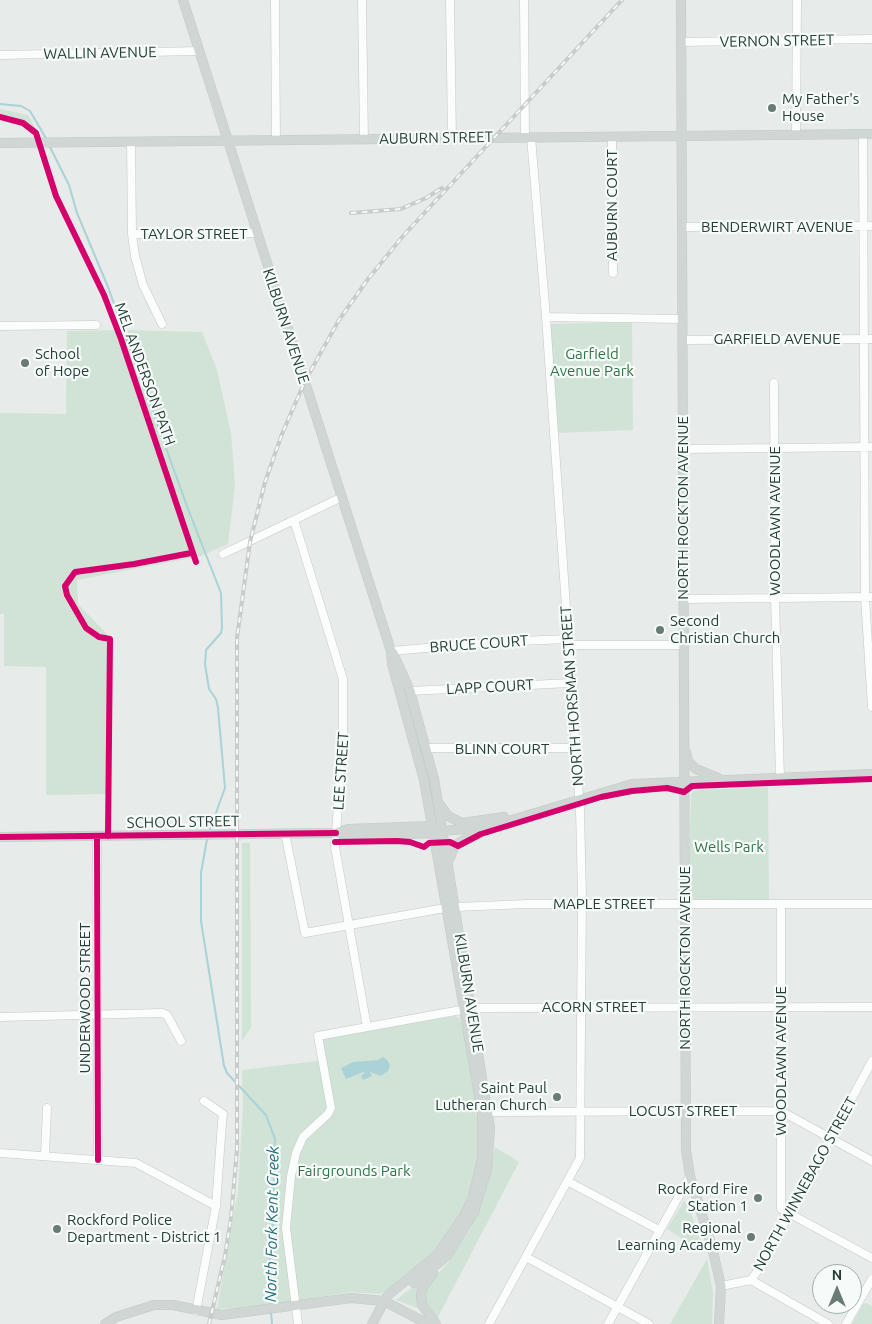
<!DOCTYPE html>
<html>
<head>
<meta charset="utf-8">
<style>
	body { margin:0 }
	#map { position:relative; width:872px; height:1324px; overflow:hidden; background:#e7ebe9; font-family:Ubuntu,sans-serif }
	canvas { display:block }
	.north { position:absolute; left:812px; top:1264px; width:50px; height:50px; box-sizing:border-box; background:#f6faf8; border:1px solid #a2afab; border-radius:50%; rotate:0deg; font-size:14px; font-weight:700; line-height:20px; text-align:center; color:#253f37 }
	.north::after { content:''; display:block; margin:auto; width:18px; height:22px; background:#697b75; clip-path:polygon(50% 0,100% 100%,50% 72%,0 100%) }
</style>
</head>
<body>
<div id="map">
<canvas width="872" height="1324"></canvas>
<div class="north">N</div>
</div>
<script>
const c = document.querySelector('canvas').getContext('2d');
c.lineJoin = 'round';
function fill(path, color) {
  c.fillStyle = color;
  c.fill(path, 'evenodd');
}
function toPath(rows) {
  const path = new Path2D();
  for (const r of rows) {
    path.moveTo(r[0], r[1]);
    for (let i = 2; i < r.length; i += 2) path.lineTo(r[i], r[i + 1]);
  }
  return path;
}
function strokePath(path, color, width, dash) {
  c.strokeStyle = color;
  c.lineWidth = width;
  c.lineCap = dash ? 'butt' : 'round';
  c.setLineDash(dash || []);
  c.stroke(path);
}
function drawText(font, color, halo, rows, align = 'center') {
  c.font = font + ' Ubuntu,sans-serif';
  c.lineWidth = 4.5;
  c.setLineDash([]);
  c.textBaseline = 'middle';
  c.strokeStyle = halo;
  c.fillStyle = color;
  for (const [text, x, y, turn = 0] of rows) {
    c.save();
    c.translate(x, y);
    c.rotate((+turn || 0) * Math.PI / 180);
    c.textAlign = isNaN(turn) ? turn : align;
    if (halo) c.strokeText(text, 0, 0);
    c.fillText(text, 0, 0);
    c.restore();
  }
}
fill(toPath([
	[0,109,28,115,37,131,18,118,0,114],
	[632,322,633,430,557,433,550,324],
	[121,330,202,332,217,370,231,433,235,485,228,544,201,556,77,580,78,604,107,634,107,794,46,795,46,667,4,666,4,614,0,614,0,413,66,414,67,331],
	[768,787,769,900,693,899,689,895,691,794,696,790],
	[242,843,250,843,251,1027,242,1041],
	[455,1016,459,1018,462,1024,477,1107,479,1122,479,1156,472,1185,459,1218,433,1254,398,1283,380,1294,351,1292,259,1307,217,1309,238,1191,243,1107,242,1070,325,1060,322,1041,325,1038],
	[495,1147,519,1162,437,1319,426,1309,424,1291,426,1285,448,1263,470,1229,484,1197],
	[684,1201,688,1204,704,1252,667,1229],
	[707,1259,713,1292,712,1324,670,1324],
	[430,1274,419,1289,417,1308,396,1300],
	[866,1303,872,1306,872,1324,852,1324,863,1304]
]), '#d1e3d6');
fill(toPath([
	[383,1057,388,1061,390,1066,388,1071,381,1076,370,1072,372,1076,363,1080,361,1076,365,1073,363,1072,346,1079,341,1068,353,1062,378,1060]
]), '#aad2d7');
strokePath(toPath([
	[0,104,21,106,30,111,47,140],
	[49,145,69,185,77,213,108,287,188,509,221,593,222,628,221,633,206,650,205,664,209,689,216,699,218,708,225,788,209,832],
	[207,839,201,873,201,921,224,1066,227,1073,266,1115,275,1139,273,1219,268,1283,270,1306],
	[271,1311,272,1324]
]), '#aad2d7', 2);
const minor = toPath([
	[275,0,276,140],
	[362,0,364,139],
	[450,0,452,138],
	[524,0,525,137],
	[682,42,872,39],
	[0,55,199,51],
	[863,134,865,597,872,707],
	[796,135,797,0],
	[612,137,613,273],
	[131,142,132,234,135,256,143,285,162,324],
	[682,227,872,226],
	[132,234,256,233],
	[546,317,682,319],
	[0,326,96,325],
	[683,340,872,339],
	[774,383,775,598,780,778],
	[683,449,872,447],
	[294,520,343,679,343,735,335,847,367,1027],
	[223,554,342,497],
	[684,599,872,597],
	[568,645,683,645],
	[391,651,496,642,568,639],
	[410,691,570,683],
	[428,748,575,748],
	[285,833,305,933,445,908],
	[97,837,98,1160],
	[781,904,781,1209,872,1258],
	[456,907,527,904,872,904],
	[0,1017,162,1013,167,1015,181,1041],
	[482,1112,781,1111,872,1161],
	[0,1153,136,1163,216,1206],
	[45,1156,47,1108],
	[569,1182,659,1230],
	[526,1257,649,1324],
	[751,1280,761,1266,872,1061],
	[721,1286,751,1280,828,1324],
	[196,1311,216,1206,222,1123,223,1114,204,1101],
	[298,1324,286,1228,291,1176,296,1153,303,1137,328,1114,331,1108,318,1036,472,1008,872,1007],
	[489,1324,580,1158,582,895,580,810,546,317,531,137],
	[608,1324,690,1176],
	[846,1324,872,1279]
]);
const major = toPath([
	[183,0,391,651,392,664,424,780,482,1112,482,1159,473,1197,464,1216,437,1255,387,1296,372,1324],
	[681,0,686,1150,690,1176,712,1247,721,1286,719,1324],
	[0,143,872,134],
	[393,653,410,691,434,779,490,1128,487,1169,474,1212,447,1256,414,1283],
	[686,752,688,761,696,769,718,778],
	[440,805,448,816,462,823,504,817],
	[337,833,347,836,438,833],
	[0,837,336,833,348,829,432,826,443,831,486,827,505,822,632,784,872,774],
	[450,858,455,845,481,830],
	[433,1273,423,1287,421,1294,422,1305,436,1324],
	[105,1324,116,1317,154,1305,173,1305,222,1315,351,1298,384,1301,428,1324]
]);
strokePath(minor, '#c4c8c6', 9);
strokePath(major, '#c2cac7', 10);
strokePath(minor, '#fbfcfc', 8);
strokePath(major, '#cfd6d4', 9);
const rail = toPath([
	[351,213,401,209,426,198,442,188],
	[209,1324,225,1256,231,1218,237,1150,237,638,250,542,265,482,282,434,305,381,339,320,368,279,403,236,622,0]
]);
strokePath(rail, '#c8ccca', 4);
strokePath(rail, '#f6faf8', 2, [5.5]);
strokePath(toPath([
	[0,117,23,123,36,133,56,196,104,295,121,339,196,562],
	[108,836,110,639,99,637,86,628,67,595,65,586,75,572,134,564,191,553],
	[0,837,336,833],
	[97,837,98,1160],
	[335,842,397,841,410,842,424,847,429,843,450,842,458,846,481,834,601,797,632,791,667,788,684,792,692,786,872,779]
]), '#d6006c', 6);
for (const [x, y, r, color] of [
	[772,108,5,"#697b75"],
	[25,363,5,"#697b75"],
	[660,630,5,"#697b75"],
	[557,1097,5,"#697b75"],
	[758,1198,5,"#697b75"],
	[57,1229,5,"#697b75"],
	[751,1237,5,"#697b75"]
]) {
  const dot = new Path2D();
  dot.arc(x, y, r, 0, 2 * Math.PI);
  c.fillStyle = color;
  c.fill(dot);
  strokePath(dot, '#f6faf8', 2);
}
drawText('15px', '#253f37', '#f6faf8', [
	["VERNON STREET",777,41,-1],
	["WALLIN AVENUE",100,53,-1],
	["AUBURN STREET",436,138,-1],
	["AUBURN COURT",612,205,-90],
	["BENDERWIRT AVENUE",777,227],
	["TAYLOR STREET",194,234],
	["KILBURN AVENUE",286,326,72],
	["GARFIELD AVENUE",777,339],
	["MEL ANDERSON PATH",145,374,70],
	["NORTH ROCKTON AVENUE",683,508,-90],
	["WOODLAWN AVENUE",775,521,-90],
	["BRUCE COURT",479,644,-4],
	["LAPP COURT",490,687,-3],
	["NORTH HORSMAN STREET",572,696,-94],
	["BLINN COURT",502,749],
	["LEE STREET",341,771,-86],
	["SCHOOL STREET",183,822,-1],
	["MAPLE STREET",604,904],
	["NORTH ROCKTON AVENUE",685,958,-90],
	["KILBURN AVENUE",469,993,81],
	["UNDERWOOD STREET",85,998,-90],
	["ACORN STREET",594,1007],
	["WOODLAWN AVENUE",781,1061,-90],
	["LOCUST STREET",683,1111],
	["NORTH WINNEBAGO STREET",805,1184,-61]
]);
drawText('15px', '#253f37', '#f6faf8', [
	["My Father's",782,99],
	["House",782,116],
	["School",35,354],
	["of Hope",35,371],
	["Second",670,621],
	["Christian Church",670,638],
	["Saint Paul",547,1088,"right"],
	["Lutheran Church",547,1105,"right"],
	["Rockford Fire",748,1189,"right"],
	["Station 1",748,1206,"right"],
	["Rockford Police",67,1220],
	["Department - District 1",67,1237],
	["Regional",741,1228,"right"],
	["Learning Academy",741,1245,"right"]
], 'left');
drawText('15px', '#317448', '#f6faf8', [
	["Garfield",592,354],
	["Avenue Park",592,371],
	["Wells Park",729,847],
	["Fairgrounds Park",354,1171]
]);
drawText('italic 16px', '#216d78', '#f6faf8', [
	["North Fork Kent Creek",272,1224,-89]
]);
</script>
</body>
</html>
